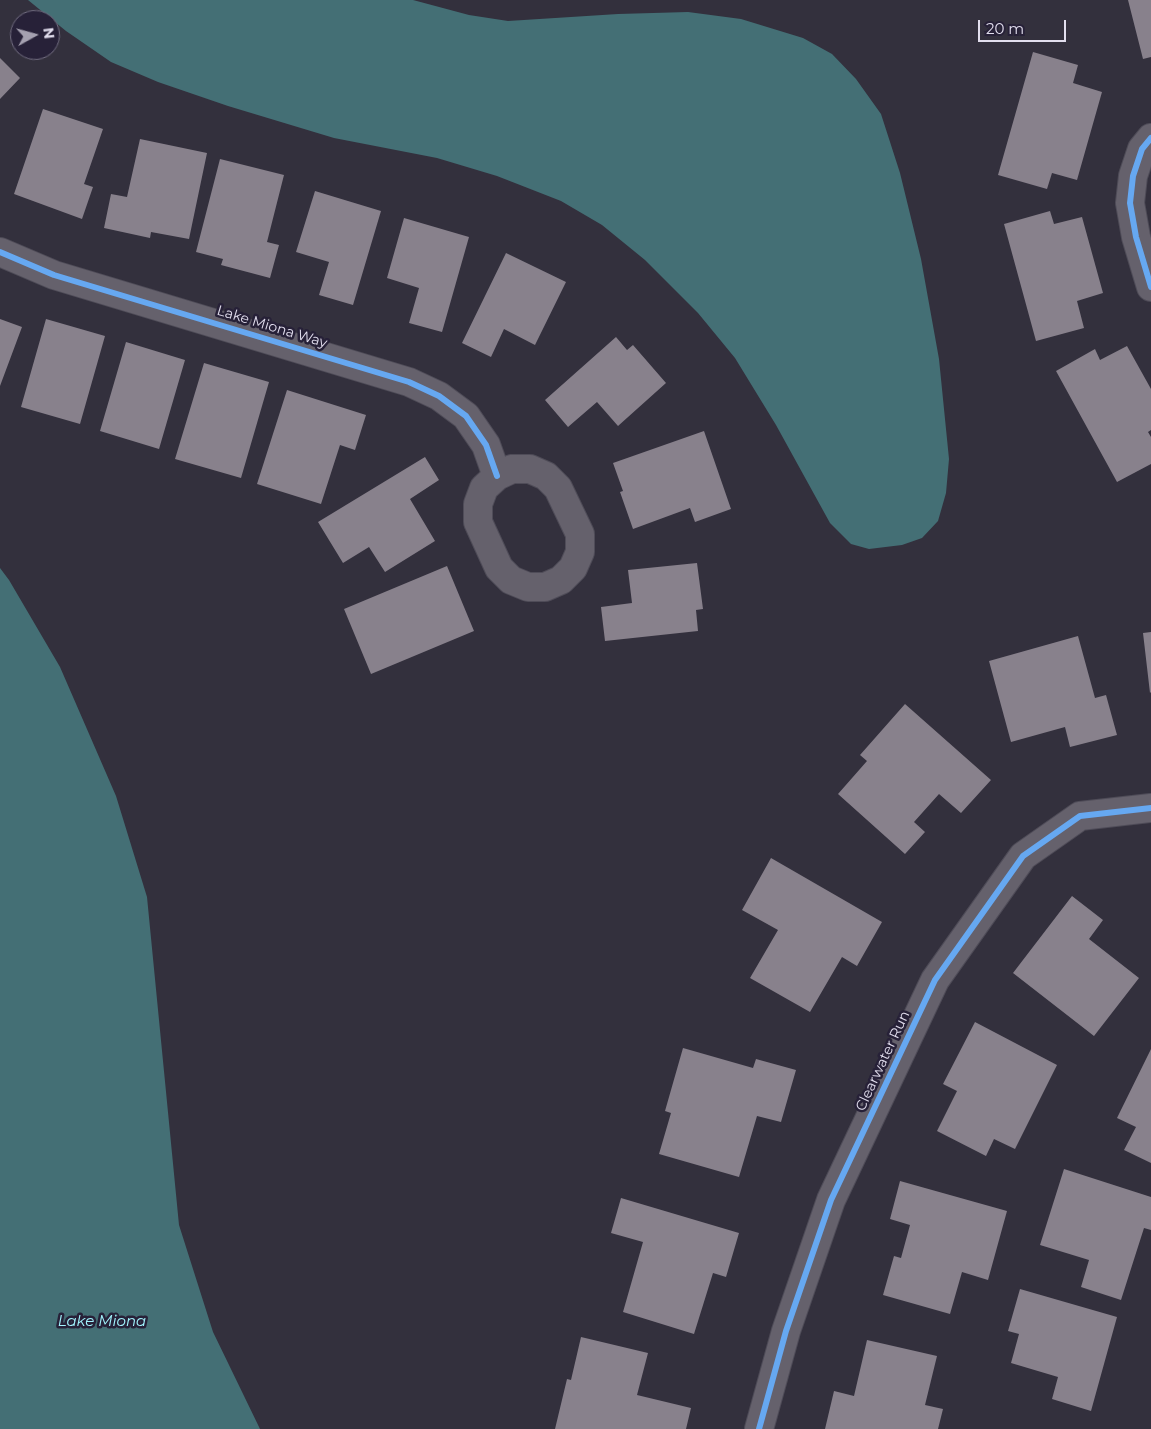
<!DOCTYPE html>
<html>
<head>
<meta charset="utf-8">
<style>
	body { margin:0 }
	#map { position:relative; width:1151px; height:1429px; overflow:hidden; background:#33303d; font-family:Montserrat,sans-serif }
	canvas { display:block }
	.north { position:absolute; left:10px; top:10px; width:50px; height:50px; box-sizing:border-box; background:#272138; border:1px solid #726d81; border-radius:50%; rotate:83deg; font-size:14px; font-weight:700; line-height:20px; text-align:center; color:#e2deee }
	.north::after { content:''; display:block; margin:auto; width:18px; height:22px; background:#a5a1b0; clip-path:polygon(50% 0,100% 100%,50% 72%,0 100%) }
	.scale { position:absolute; left:978px; top:20px; width:88px; height:22px; box-sizing:border-box; border:2px solid #e2deee; border-top:0; padding-left:6px; font-size:15px; line-height:18px; white-space:nowrap; color:#e2deee; -webkit-text-stroke:4px #272138; paint-order:stroke }
</style>
</head>
<body>
<div id="map">
<canvas width="1151" height="1429"></canvas>
<div class="north">N</div>
<div class="scale">20 m</div>
</div>
<script>
const c = document.querySelector('canvas').getContext('2d');
c.lineJoin = 'round';
function fill(path, color) {
  c.fillStyle = color;
  c.fill(path, 'evenodd');
}
function toPath(rows) {
  const path = new Path2D();
  for (const r of rows) {
    path.moveTo(r[0], r[1]);
    for (let i = 2; i < r.length; i += 2) path.lineTo(r[i], r[i + 1]);
  }
  return path;
}
function strokePath(path, color, width, dash) {
  c.strokeStyle = color;
  c.lineWidth = width;
  c.lineCap = dash ? 'butt' : 'round';
  c.setLineDash(dash || []);
  c.stroke(path);
}
function drawText(font, color, halo, rows, align = 'center') {
  c.font = font + ' Montserrat,sans-serif';
  c.lineWidth = 5;
  c.setLineDash([]);
  c.textBaseline = 'middle';
  c.strokeStyle = halo;
  c.fillStyle = color;
  for (const [text, x, y, turn = 0] of rows) {
    c.save();
    c.translate(x, y);
    c.rotate((+turn || 0) * Math.PI / 180);
    c.textAlign = isNaN(turn) ? turn : align;
    if (halo) c.strokeText(text, 0, 0);
    c.fillText(text, 0, 0);
    c.restore();
  }
}
fill(toPath([
	[28,0,413,0,469,15,508,21,618,14,688,12,741,19,803,38,832,54,856,79,881,114,900,173,921,259,939,359,949,459,946,493,938,521,922,538,902,545,869,549,851,544,830,523,776,425,735,358,698,313,645,260,602,225,561,201,497,176,437,158,334,138,228,106,158,82,111,62,66,31],
	[0,568,9,580,60,667,116,796,147,897,179,1225,213,1332,260,1429,0,1429]
]), '#446f75');
fill(toPath([
	[1128,0,1151,0,1151,57,1143,59],
	[1033,52,1078,65,1073,83,1102,92,1077,180,1052,173,1047,189,998,175],
	[0,58,20,78,0,99],
	[43,109,103,129,84,184,93,187,82,219,14,194],
	[140,139,207,153,189,239,151,232,150,238,104,228,111,194,127,197],
	[220,159,284,175,267,242,279,245,270,278,221,265,223,259,196,252],
	[315,191,381,211,353,305,319,295,329,262,296,252],
	[1050,211,1054,224,1082,217,1103,293,1077,301,1084,328,1036,341,1004,224],
	[404,218,469,237,442,332,409,323,419,288,387,278],
	[506,253,566,282,535,345,504,329,491,357,462,343],
	[0,319,22,327,0,386],
	[46,319,105,336,80,424,21,407],
	[616,337,627,350,633,345,666,383,618,426,597,402,568,427,545,400],
	[126,342,185,360,159,449,100,431],
	[1127,346,1151,389,1151,430,1148,432,1151,437,1151,464,1117,482,1056,371,1095,349,1100,360],
	[204,363,269,382,241,478,175,459],
	[287,390,366,415,355,450,340,445,321,504,257,484],
	[704,431,731,509,695,522,690,508,633,529,620,492,623,491,613,463],
	[425,457,439,480,410,499,435,541,385,572,369,547,343,563,318,522],
	[697,563,703,609,696,610,698,631,605,641,601,607,632,603,628,570],
	[447,566,474,631,371,674,344,609],
	[1151,632,1151,692,1150,693,1143,633],
	[1078,636,1095,698,1106,695,1117,735,1070,747,1065,727,1011,742,989,661],
	[905,704,991,780,961,813,939,794,914,822,925,832,905,854,838,794,867,761,860,755],
	[771,858,882,922,857,966,842,957,810,1012,750,978,778,930,742,910],
	[1072,896,1103,920,1089,939,1139,978,1094,1036,1013,973],
	[975,1022,1057,1065,1015,1149,994,1139,986,1156,937,1131,957,1091,943,1084],
	[683,1048,753,1068,756,1059,796,1070,781,1122,757,1116,739,1177,659,1154,671,1113,665,1111],
	[1151,1049,1151,1163,1124,1150,1136,1127,1117,1118],
	[1064,1169,1151,1197,1151,1230,1144,1228,1121,1300,1081,1287,1089,1260,1040,1245],
	[900,1181,1007,1211,988,1280,962,1272,950,1314,883,1295,894,1256,901,1258,910,1225,890,1219],
	[621,1198,739,1233,726,1277,713,1273,694,1334,623,1312,643,1242,611,1233],
	[1020,1289,1117,1317,1091,1411,1052,1399,1058,1377,1011,1363,1019,1334,1008,1331],
	[581,1337,648,1353,637,1395,691,1408,686,1429,555,1429,567,1379,571,1380],
	[867,1340,937,1356,925,1405,943,1409,938,1429,825,1429,834,1391,854,1396]
]), '#88818c');
const minor = toPath([
	[1151,138,1142,149,1133,176,1130,203,1136,237,1151,287],
	[0,252,54,275,409,382,439,396,466,416,486,445,497,476],
	[512,469,530,469,546,476,558,488,580,534,580,552,573,568,561,580,545,587,528,587,511,580,499,568,478,522,478,504,484,488,497,476,512,469],
	[759,1429,786,1331,831,1200,935,980,1023,856,1080,816,1151,808]
]);
strokePath(minor, '#4f4c58', 30);
strokePath(minor, '#65616c', 28);
strokePath(toPath([
	[1151,138,1142,149,1133,176,1130,203,1136,237,1151,287],
	[0,252,54,275,409,382,439,396,466,416,486,445,497,476],
	[759,1429,786,1331,831,1200,935,980,1023,856,1080,816,1151,808]
]), '#66a8f1', 6);
drawText('14px', '#e2deee', '#272138', [
	["Lake Miona Way",272,327,17],
	["Clearwater Run",883,1061,-65]
]);
drawText('italic 15px', '#a2f5fe', '#272138', [
	["Lake Miona",102,1322]
]);
</script>
</body>
</html>
